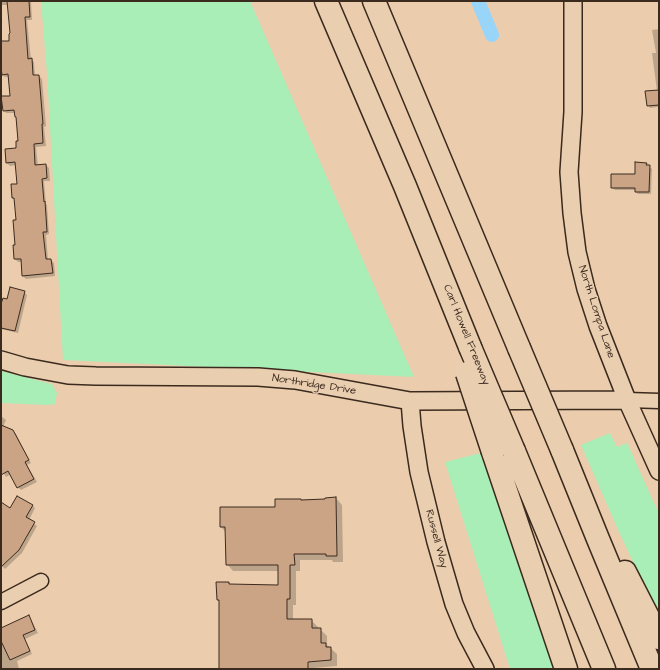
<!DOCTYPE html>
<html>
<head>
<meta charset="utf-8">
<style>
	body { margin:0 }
	#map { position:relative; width:660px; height:670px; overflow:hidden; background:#ebcdad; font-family:"Architects Daughter",sans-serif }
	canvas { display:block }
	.frame { position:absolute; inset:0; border:2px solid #3b2a1e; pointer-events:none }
</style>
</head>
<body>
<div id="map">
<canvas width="660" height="670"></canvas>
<div class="frame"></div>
</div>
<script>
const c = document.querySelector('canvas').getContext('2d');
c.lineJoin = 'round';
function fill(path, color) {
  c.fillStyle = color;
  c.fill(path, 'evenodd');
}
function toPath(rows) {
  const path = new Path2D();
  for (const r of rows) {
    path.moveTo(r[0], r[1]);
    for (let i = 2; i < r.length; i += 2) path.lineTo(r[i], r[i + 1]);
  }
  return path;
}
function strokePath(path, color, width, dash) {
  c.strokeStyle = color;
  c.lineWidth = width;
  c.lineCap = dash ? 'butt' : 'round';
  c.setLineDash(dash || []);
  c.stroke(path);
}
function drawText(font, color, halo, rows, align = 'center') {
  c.font = font + ' "Architects Daughter",sans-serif';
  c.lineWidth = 3;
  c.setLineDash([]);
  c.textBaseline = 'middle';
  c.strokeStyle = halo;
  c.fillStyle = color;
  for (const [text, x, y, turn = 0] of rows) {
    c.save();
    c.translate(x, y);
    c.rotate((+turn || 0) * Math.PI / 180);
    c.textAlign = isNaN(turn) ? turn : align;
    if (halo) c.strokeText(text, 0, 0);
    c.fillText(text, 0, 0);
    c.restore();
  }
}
fill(toPath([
	[41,1,250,1,414,377,63,360,47,74],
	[1,371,52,384,57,393,55,404,47,405,1,403],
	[610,433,617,447,627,443,659,514,659,614,642,581,619,532,581,445],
	[481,453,531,599,554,669,510,669,445,462]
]), '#a9edb7');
fill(toPath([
	[1,1,31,1,32,20,27,20,31,59,34,62,35,76,39,76,42,79,46,126,44,127,46,146,36,147,38,166,46,165,49,168,50,181,44,181,46,204,47,205,49,234,46,235,48,260,51,260,54,263,55,276,26,279,23,276,22,262,18,262,15,259,14,246,16,246,17,221,16,201,13,198,18,185,17,165,10,166,7,163,17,149,19,142,17,118,15,113,6,113,4,110,11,97,9,77,5,77,2,74,1,42,10,42,11,34,9,5,1,5],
	[658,13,659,13,659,107,650,108,648,105,657,91,652,53,656,53,652,30,659,29],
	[646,164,652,169,651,194,638,194,636,192,636,190,615,190,612,187,636,175],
	[24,292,27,295,18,333,1,329,1,310,8,301],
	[1,416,6,420,3,427,13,431,16,434,31,463,27,465,37,482,21,490,18,487,11,474,6,477,1,469],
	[336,498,342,505,343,562,333,562,332,560,300,560,300,571,296,571,296,605,293,605,293,620,311,620,318,627,318,629,320,629,327,636,327,645,337,654,337,666,314,668,314,669,220,669,220,602,218,599,228,583,231,585,279,586,279,571,233,571,227,564,226,532,221,527,276,508,302,501,326,500,326,499],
	[32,505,35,508,29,520,37,526,22,553,5,569,1,565,1,508,11,509],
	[28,616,31,619,38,633,25,639,32,654,17,661,19,669,1,669,1,629]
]), '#0003');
strokePath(toPath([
	[478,1,492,35]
]), '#98d5f9', 14);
const building = toPath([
	[7,1,29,1,30,17,25,17,28,59,32,58,33,75,39,75,43,124,42,124,43,143,34,144,35,165,46,164,47,178,42,179,44,202,45,201,47,232,43,232,46,259,51,259,53,273,22,276,21,259,14,259,13,245,15,245,13,220,16,220,14,198,12,198,11,184,17,184,15,162,6,163,5,149,16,148,16,141,18,141,16,117,15,117,14,110,3,111,1,96,10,96,8,74,2,75,1,67,1,41,9,41,9,34,10,33,7,1],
	[659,90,659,105,647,106,645,91,659,90],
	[635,162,647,163,646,165,650,165,649,192,635,192,635,188,611,188,611,174,635,174,635,162],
	[10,287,25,291,15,331,1,328,1,304,3,298,7,299,10,287],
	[1,425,13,430,29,460,25,462,34,479,17,488,8,471,1,475,1,425],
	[17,496,33,505,26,517,35,522,19,550,1,567,1,502,10,508,17,496],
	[336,497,337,556,326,556,326,554,294,554,295,565,290,565,290,599,287,599,287,619,312,619,312,628,321,628,321,643,326,643,326,647,331,647,331,660,308,662,308,669,219,669,219,600,217,600,216,582,229,582,229,584,278,585,278,565,226,565,225,527,220,527,220,507,275,507,275,499,301,499,301,500,325,499,325,498,336,497],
	[29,615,35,630,23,635,30,651,10,660,1,641,1,628,29,615]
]);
fill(building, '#cba486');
strokePath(building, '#3b2a1e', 1);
const minor = toPath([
	[627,400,659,401],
	[1,602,41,581]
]);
const tertiary = toPath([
	[573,1,573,112,569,172,572,213,577,252,586,289,598,326,627,400,659,471],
	[1,360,25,367,68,375,96,376,258,377,295,380,410,401,627,400],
	[410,401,412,426,419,472,436,542,454,604,466,633,485,669]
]);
const motorway = toPath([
	[326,1,405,186,470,347],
	[374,1,519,348],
	[562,450,598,539,652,669],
	[514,451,604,669],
	[493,452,566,669],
	[625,572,659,638]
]);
strokePath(minor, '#3b2a1e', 17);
strokePath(tertiary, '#3b2a1e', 20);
strokePath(motorway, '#3b2a1e', 25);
strokePath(minor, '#e9ceb0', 14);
strokePath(tertiary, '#e9ceb0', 17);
strokePath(motorway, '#e9ceb0', 22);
const motorwayBridge = toPath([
	[470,347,514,451],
	[519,348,562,450],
	[467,373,493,452]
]);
strokePath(motorwayBridge, '#3b2a1e', 25, []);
strokePath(motorwayBridge, '#e9ceb0', 22);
drawText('11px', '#3b2a1e', '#e9ceb0', [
	["North Lompa Lane",596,312,72],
	["Carl Howell Freeway",466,335,68],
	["Northridge Drive",314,385,9],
	["Russell Way",436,539,75]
]);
</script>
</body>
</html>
